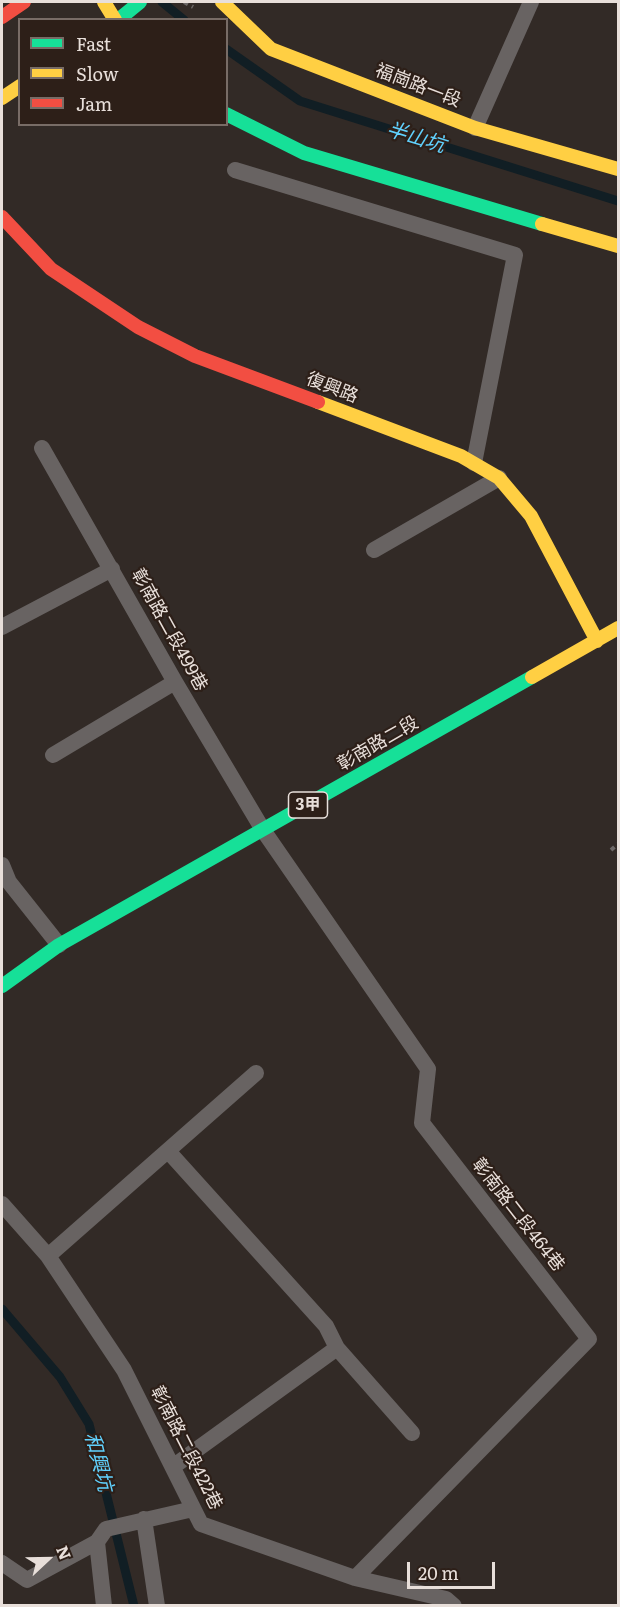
<!DOCTYPE html>
<html>
<head>
<meta charset="utf-8">
<style>
	body { margin:0 }
	#map { position:relative; width:620px; height:1607px; overflow:hidden; background:#322a26; font-family:Literata,serif }
	canvas { display:block }
	.frame { position:absolute; inset:0; border:3px solid #e8dfda; pointer-events:none }
	.legend { position:absolute; left:18px; top:18px; width:210px; height:108px; box-sizing:border-box; background:#2d1f18; border:2px solid #786c66; margin:0; padding:8px 10px; list-style:none; font-size:18px; color:#e8dfda }
	.legend li { display:flex; align-items:center; gap:12px; height:30px }
	.legend b { width:30px; border:2px solid #786c66 }
	.north { position:absolute; left:18px; top:1529px; width:60px; height:60px; -webkit-text-stroke:4px #2d1f18; paint-order:stroke; rotate:68deg; font-size:16px; font-weight:700; line-height:24px; text-align:center; color:#e8dfda }
	.north::after { content:''; display:block; margin:auto; width:21px; height:27px; background:#e8dfda; clip-path:polygon(50% 0,100% 100%,50% 72%,0 100%) }
	.scale { position:absolute; left:407px; top:1562px; width:88px; height:27px; box-sizing:border-box; border:3px solid #e8dfda; border-top:0; padding-left:8px; font-size:18px; line-height:21px; white-space:nowrap; color:#e8dfda; -webkit-text-stroke:4px #2d1f18; paint-order:stroke }
</style>
</head>
<body>
<div id="map">
<canvas width="620" height="1607"></canvas>
<div class="frame"></div>
<ul class="legend">
<li><b style="height:8px;background:#16e098"></b>Fast</li>
<li><b style="height:8px;background:#ffcf43"></b>Slow</li>
<li><b style="height:8px;background:#f24e42"></b>Jam</li>
</ul>
<div class="north">N</div>
<div class="scale">20 m</div>
</div>
<script>
const c = document.querySelector('canvas').getContext('2d');
c.lineJoin = 'round';
function toPath(rows) {
  const path = new Path2D();
  for (const r of rows) {
    path.moveTo(r[0], r[1]);
    for (let i = 2; i < r.length; i += 2) path.lineTo(r[i], r[i + 1]);
  }
  return path;
}
function strokePath(path, color, width, dash) {
  c.strokeStyle = color;
  c.lineWidth = width;
  c.lineCap = dash ? 'butt' : 'round';
  c.setLineDash(dash || []);
  c.stroke(path);
}
function drawText(font, color, halo, rows, align = 'center') {
  c.font = font + ' Literata,"Noto Sans TC",serif';
  c.lineWidth = 4.5;
  c.setLineDash([]);
  c.textBaseline = 'middle';
  c.strokeStyle = halo;
  c.fillStyle = color;
  for (const [text, x, y, turn = 0] of rows) {
    c.save();
    c.translate(x, y);
    c.rotate((+turn || 0) * Math.PI / 180);
    c.textAlign = isNaN(turn) ? turn : align;
    if (halo) c.strokeText(text, 0, 0);
    c.fillText(text, 0, 0);
    c.restore();
  }
}
strokePath(toPath([
	[162,2,184,20],
	[226,49,300,101,618,201],
	[2,1309,60,1377,89,1424,134,1606]
]), '#111e24', 9);
strokePath(toPath([
	[184,2,193,7],
	[611,850,618,844]
]), '#6d6867', 4, [4.5, 4.5]);
strokePath(toPath([
	[475,128,531,2],
	[235,170,515,255,474,463],
	[42,448,175,682,263,830,428,1069,422,1123,589,1339,355,1578],
	[374,550,499,478],
	[2,627,112,569],
	[53,755,175,682],
	[2,865,9,882,59,945],
	[168,1151,326,1326,337,1348,174,1466],
	[2,1204,48,1256,124,1370,201,1524,355,1578,446,1599,454,1606],
	[48,1256,256,1073],
	[337,1348,412,1433],
	[144,1519,157,1606],
	[97,1542,104,1606],
	[2,1563,27,1580,97,1542,106,1529,193,1509]
]), '#686362', 16);
strokePath(toPath([
	[118,20,140,2],
	[226,114,304,153,542,224],
	[2,986,59,945,532,677]
]), '#16e098', 14);
strokePath(toPath([
	[104,2,115,20],
	[222,2,271,49,475,128,618,169],
	[2,98,20,86],
	[542,224,618,246],
	[318,402,461,456,499,478,531,516,597,641],
	[532,677,618,628]
]), '#ffcf43', 14);
strokePath(toPath([
	[2,17,24,2],
	[2,217,51,269,138,327,195,356,318,402]
]), '#f24e42', 14);
for (const [x, y, w] of [
	[308,805,39]
]) {
  const box = new Path2D();
  box.roundRect(x - w / 2, y - 13, w, 26, 4.5);
  c.fillStyle = '#2d1f18';
  c.fill(box);
  strokePath(box, '#e8dfda', 1.5);
}
drawText('bold 16px', '#e8dfda', null, [
	["3甲",308,805]
]);
drawText('18px', '#e8dfda', '#2d1f18', [
	["福崗路一段",418,86,21],
	["復興路",332,388,21],
	["彰南路二段499巷",169,630,61],
	["彰南路二段",378,744,-30],
	["彰南路二段464巷",518,1215,52],
	["彰南路二段422巷",186,1448,63]
]);
drawText('italic 20px', '#60d0fc', '#2d1f18', [
	["半山坑",416,138,17],
	["和興坑",98,1462,76]
]);
</script>
</body>
</html>
